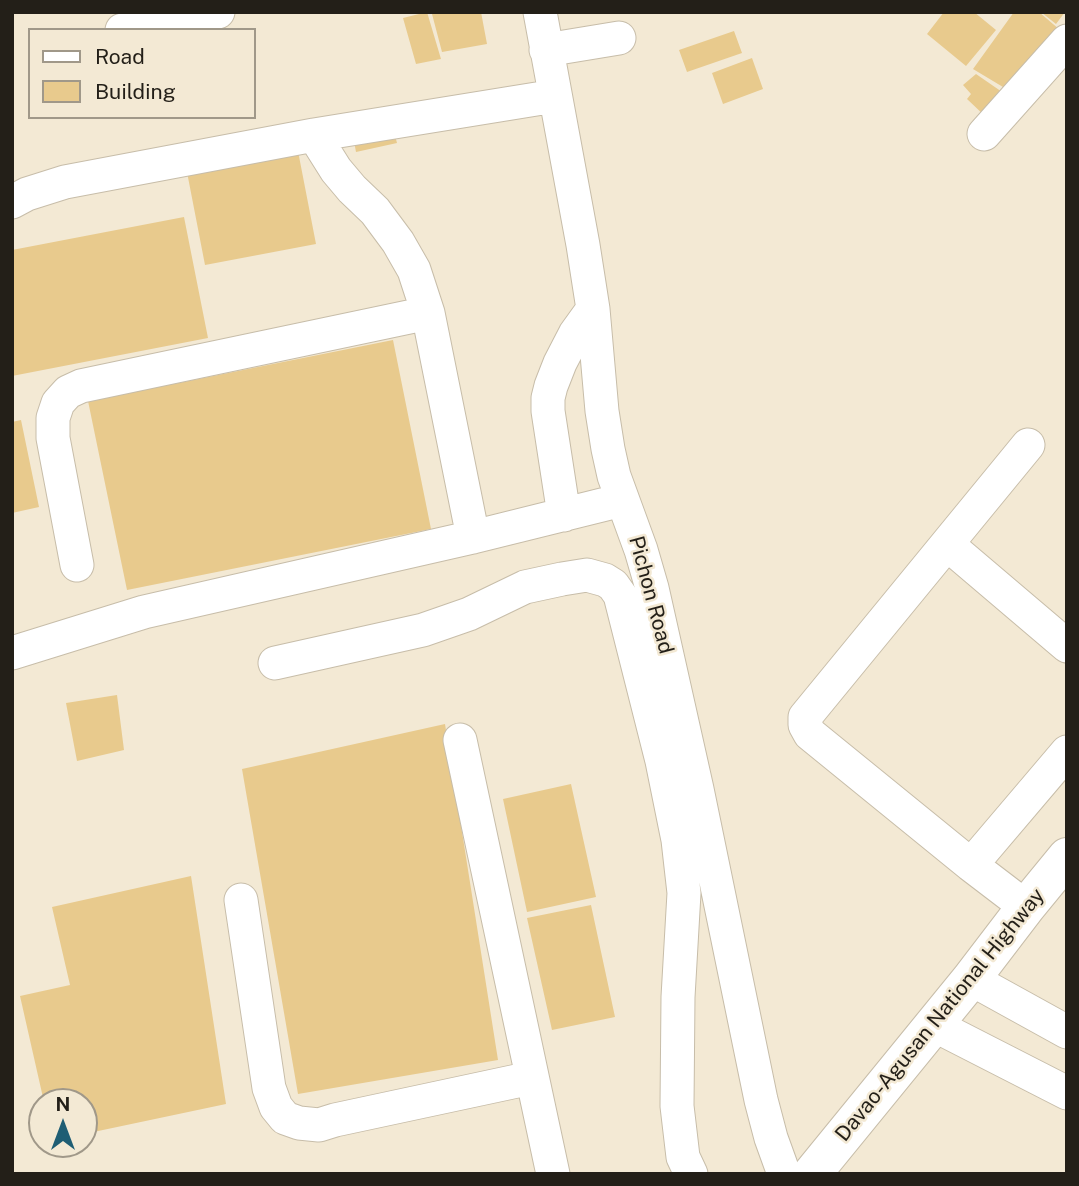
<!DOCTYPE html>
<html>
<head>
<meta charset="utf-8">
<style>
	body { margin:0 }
	#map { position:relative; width:1079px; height:1186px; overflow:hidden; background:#f3e9d4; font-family:"Public Sans",sans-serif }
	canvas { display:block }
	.frame { position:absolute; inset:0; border:14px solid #231f18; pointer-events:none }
	.legend { position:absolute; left:28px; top:28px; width:228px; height:91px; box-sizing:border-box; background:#f3e9d4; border:2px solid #a09889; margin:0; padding:9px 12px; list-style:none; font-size:21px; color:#231f18 }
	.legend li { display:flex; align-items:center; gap:14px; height:35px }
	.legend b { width:35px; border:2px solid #a09889 }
	.north { position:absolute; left:28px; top:1088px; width:70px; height:70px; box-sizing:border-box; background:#f3e9d4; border:2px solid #a09889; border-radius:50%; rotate:0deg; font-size:19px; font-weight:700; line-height:28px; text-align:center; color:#231f18 }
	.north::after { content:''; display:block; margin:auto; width:24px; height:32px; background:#1f5e74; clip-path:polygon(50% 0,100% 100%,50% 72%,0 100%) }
</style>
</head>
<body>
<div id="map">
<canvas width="1079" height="1186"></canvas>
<div class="frame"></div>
<ul class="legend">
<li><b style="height:9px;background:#fff"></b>Road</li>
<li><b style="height:19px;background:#e8ca8d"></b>Building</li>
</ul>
<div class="north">N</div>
</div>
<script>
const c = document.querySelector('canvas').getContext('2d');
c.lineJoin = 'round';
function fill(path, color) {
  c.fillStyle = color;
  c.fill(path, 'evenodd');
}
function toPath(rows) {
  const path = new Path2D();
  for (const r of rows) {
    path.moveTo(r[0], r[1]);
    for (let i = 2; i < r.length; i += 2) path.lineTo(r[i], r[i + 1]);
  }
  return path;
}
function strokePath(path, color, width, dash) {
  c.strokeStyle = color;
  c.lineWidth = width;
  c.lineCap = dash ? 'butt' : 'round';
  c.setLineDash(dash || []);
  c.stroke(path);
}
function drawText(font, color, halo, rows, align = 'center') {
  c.font = font + ' "Public Sans",sans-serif';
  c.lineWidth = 5;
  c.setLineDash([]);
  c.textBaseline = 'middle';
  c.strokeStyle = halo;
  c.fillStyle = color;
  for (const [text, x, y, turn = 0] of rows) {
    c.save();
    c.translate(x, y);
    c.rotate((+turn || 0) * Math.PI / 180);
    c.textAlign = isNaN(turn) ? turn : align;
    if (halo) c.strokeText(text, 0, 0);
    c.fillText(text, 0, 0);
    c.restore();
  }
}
fill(toPath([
	[427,12,441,59,416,64,403,18],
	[437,12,481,12,487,44,442,52,432,14],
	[944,12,974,12,996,30,966,66,927,34],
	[1014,12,1039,12,1060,30,1008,90,973,69],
	[1041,12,1065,12,1056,24],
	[734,31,742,53,687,72,679,50],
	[752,58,763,89,723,104,712,73],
	[976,74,1005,94,986,117,967,99,971,94,963,85],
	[393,128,397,143,356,152,353,136],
	[297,146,316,244,205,265,186,167],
	[184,217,208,338,12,376,12,250],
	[393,340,431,529,127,590,88,401],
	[21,420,39,507,12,513,12,422],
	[117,695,124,750,77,761,66,703],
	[445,724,498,1060,298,1094,242,769],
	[571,784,596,897,527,912,503,799],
	[191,876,226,1104,84,1134,84,1102,44,1102,20,996,70,985,52,907],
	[591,905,615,1017,552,1030,527,918]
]), '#e8ca8d');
const minor = toPath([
	[540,12,583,245,593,309,602,411,608,449,614,476,641,550,652,588,697,789,761,1100,771,1138,784,1174],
	[122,30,161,25,218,12],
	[546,50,619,38],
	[984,134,1067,41],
	[314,135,336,170,352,189,375,211,398,242,414,270,428,313,473,537],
	[12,202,27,194,65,182,314,135,555,96],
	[1028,445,805,717,805,725,810,734,971,865,1067,752],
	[564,515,548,411,548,398,551,386,560,363,575,334,593,309],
	[947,544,1067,646],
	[77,565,53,438,53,418,58,403,68,392,81,386,428,313],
	[12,653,144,612,473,537,622,500],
	[275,663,423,630,469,614,525,587,562,579,587,575,605,580,613,585,620,595,662,761,678,840,684,893,678,997,677,1106,683,1157,691,1174],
	[460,740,553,1174],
	[971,865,1026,907],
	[241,900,269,1088,276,1107,285,1118,299,1123,319,1125,335,1120,531,1078],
	[971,979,1067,1032],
	[934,1025,1067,1093]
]);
const major = toPath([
	[812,1174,971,979,1026,907,1067,857]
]);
strokePath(minor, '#c7bda9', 35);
strokePath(major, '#c7bda9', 40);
strokePath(minor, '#fff', 33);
strokePath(major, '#fff', 38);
drawText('21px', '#231f18', '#f3e9d4', [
	["Pichon Road",651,595,75],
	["Davao-Agusan National Highway",940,1015,-51]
]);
</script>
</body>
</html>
